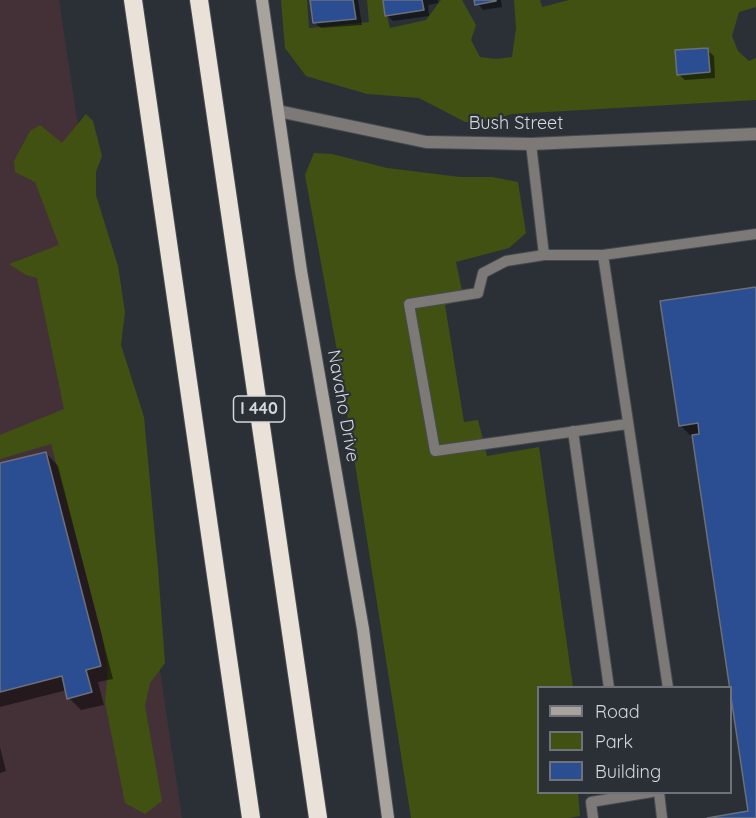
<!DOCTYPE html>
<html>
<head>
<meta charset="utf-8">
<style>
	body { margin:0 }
	#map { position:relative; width:756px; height:818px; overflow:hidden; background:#2b3037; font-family:Quicksand,sans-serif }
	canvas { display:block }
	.legend { position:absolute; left:537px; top:686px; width:195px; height:108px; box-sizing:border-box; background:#2b3037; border:2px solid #6f7379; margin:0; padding:8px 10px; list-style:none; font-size:18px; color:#d4d7db }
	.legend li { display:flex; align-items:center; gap:12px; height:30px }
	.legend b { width:30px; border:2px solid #6f7379 }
</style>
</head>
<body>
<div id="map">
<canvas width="756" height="818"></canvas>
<ul class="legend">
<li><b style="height:8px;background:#a9a39e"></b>Road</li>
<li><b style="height:16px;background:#415112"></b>Park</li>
<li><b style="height:16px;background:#2b4d92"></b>Building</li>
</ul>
</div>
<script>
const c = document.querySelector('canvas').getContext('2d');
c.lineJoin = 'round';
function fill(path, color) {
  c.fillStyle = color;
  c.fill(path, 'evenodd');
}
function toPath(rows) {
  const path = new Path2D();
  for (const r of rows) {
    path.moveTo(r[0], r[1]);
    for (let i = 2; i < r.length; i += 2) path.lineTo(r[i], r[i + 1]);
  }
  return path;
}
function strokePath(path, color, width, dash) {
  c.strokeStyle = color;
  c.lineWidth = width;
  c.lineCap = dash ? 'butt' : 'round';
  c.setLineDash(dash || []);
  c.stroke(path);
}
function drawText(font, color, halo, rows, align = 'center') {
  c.font = font + ' Quicksand,sans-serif';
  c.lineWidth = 4.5;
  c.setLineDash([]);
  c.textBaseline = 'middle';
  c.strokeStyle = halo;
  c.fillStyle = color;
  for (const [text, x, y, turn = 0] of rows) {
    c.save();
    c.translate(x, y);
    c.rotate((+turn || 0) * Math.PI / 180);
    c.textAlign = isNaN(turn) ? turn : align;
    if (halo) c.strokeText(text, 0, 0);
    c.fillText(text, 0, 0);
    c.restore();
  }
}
fill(toPath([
	[0,0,59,0,182,818,0,818]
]), '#443137');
fill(toPath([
	[281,0,307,0,309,28,369,22,367,0,383,0,390,28,426,20,441,0,462,0,476,25,471,40,480,57,496,59,512,57,516,28,514,0,540,0,542,7,569,0,756,0,756,7,739,12,732,36,738,51,749,61,756,58,756,100,512,114,482,123,465,122,419,98,367,94,306,76,285,48],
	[86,114,93,121,102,156,96,172,96,195,118,266,125,312,121,345,144,417,158,569,165,663,150,683,145,706,162,801,145,814,125,803,105,702,108,670,101,631,51,444,0,459,0,435,64,409,37,278,26,275,9,264,59,245,35,182,15,172,14,161,30,131,40,125,62,143],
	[314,153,332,154,387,168,460,177,492,177,518,182,526,233,509,248,456,262,464,300,445,305,464,422,478,420,487,456,539,447,573,687,538,688,538,792,578,793,580,816,568,818,411,818,338,356,305,175]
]), '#415112');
fill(toPath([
	[311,0,358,0,362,25,321,28,314,22],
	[384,0,438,0,438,3,428,5,429,16,393,21,387,15],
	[475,0,501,0,502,7,483,10],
	[707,50,714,56,715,78,685,80,678,74],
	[756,288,756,818,714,818,750,813,693,438,680,425],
	[46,453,58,466,113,679,98,682,104,705,81,710,69,698,67,690,0,707,0,465],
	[0,747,6,771,0,773]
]), '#0007');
const building = toPath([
	[310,0,353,0,356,19,313,23,310,0],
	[383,0,422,0,424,10,385,16,383,0],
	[474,0,496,0,496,1,475,5,474,0],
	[708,48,710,72,677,75,675,50,708,48],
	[756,287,756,818,707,818,748,811,692,435,699,434,698,423,679,426,660,301,756,287],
	[46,452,101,666,86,670,92,692,67,699,62,676,0,692,0,463,46,452]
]);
fill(building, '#2b4d92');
strokePath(building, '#6b7079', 1.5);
const lane = toPath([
	[531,144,544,255],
	[603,255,668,688],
	[627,424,435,451,409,304,478,293,483,273,506,261,544,255,603,255,756,234],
	[573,431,609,688],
	[659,792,662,818],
	[593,818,591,802,652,792]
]);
const street = toPath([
	[278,111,426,142,531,144,756,134]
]);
const secondary = toPath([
	[262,0,301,271,363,629,388,818]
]);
const highway = toPath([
	[133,0,251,818],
	[199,0,318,818]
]);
strokePath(lane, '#464b51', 12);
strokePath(street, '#464b51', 14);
strokePath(secondary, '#464b51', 14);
strokePath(highway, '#464b51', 20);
strokePath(lane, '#7d7976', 10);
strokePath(street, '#7d7976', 12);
strokePath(secondary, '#a9a39e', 12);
strokePath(highway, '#eae1d9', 18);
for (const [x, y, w] of [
	[259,409,51]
]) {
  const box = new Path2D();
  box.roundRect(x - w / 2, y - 13, w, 26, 4.5);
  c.fillStyle = '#2b3037';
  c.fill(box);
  strokePath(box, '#d4d7db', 1.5);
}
drawText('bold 16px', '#d4d7db', null, [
	["I 440",259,409]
]);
drawText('18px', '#d4d7db', '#2b3037', [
	["Bush Street",516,124],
	["Navaho Drive",343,406,80]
]);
</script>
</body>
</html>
